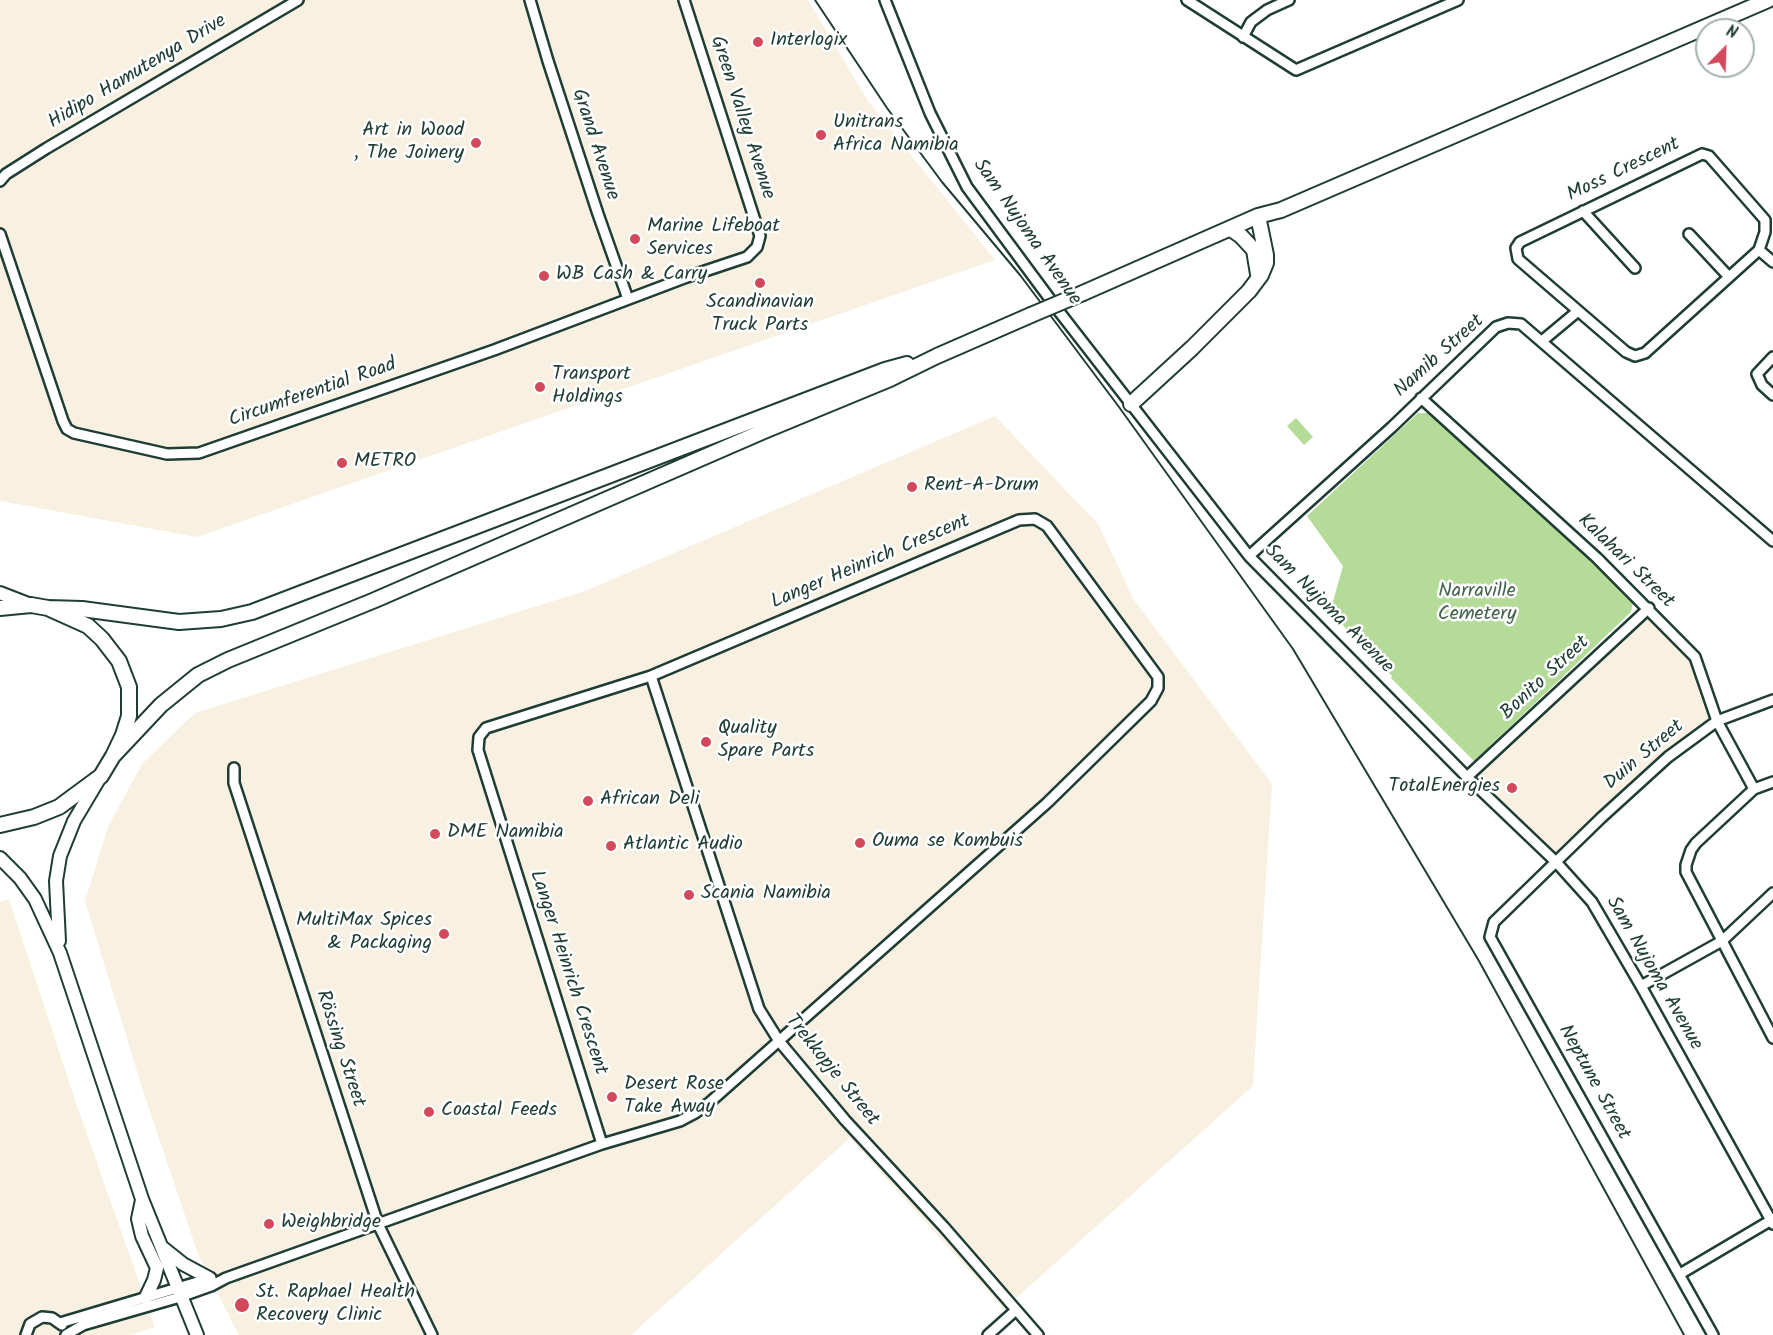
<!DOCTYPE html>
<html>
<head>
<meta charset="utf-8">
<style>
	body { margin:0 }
	#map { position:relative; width:1773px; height:1335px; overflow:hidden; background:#fff; font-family:Kalam,sans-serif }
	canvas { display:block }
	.north { position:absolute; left:1695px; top:18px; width:60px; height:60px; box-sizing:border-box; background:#fff; border:2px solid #a5b1ae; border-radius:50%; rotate:23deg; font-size:16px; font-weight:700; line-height:24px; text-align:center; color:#1f3d34 }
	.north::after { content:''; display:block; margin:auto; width:21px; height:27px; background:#d1495b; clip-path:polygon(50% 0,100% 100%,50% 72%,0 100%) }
</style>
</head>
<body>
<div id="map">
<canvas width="1773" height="1335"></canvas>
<div class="north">N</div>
</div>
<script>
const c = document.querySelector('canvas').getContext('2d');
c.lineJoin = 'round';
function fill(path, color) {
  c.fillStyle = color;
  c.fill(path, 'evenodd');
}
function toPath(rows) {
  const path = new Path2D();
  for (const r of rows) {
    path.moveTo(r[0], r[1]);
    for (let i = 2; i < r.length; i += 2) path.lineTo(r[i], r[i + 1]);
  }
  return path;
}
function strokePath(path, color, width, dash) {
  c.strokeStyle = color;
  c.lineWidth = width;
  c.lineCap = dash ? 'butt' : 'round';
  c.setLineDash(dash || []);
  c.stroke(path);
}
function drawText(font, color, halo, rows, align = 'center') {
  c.font = font + ' Kalam,sans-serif';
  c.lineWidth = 5;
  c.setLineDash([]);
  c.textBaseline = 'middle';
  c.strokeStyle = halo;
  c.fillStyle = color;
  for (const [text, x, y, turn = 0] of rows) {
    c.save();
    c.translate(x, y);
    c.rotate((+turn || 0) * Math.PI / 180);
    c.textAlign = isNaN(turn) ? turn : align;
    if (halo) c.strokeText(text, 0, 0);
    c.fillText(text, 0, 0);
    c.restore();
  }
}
fill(toPath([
	[0,0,808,0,868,101,995,260,197,537,0,501],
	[995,416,1098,524,1134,600,1272,784,1253,1086,1004,1309,850,1138,631,1335,239,1335,198,1254,143,1091,85,901,108,827,142,764,195,713,585,591],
	[1649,608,1695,657,1717,721,1699,733,1556,862,1467,777],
	[9,899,77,1106,155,1327,131,1335,0,1335,0,902]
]), '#f8f1e2');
fill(toPath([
	[1418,413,1429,413,1550,521,1633,603,1631,612,1474,761,1391,678,1392,676,1330,612,1343,566,1307,516],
	[1296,418,1313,437,1304,445,1287,426]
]), '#b4db97');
const minor = toPath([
	[530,0,548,61,598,214,628,299],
	[885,0,930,113,967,187,1061,314,1249,556,1467,777,1556,862,1592,902,1641,986,1773,1224],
	[1187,0,1296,70,1458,0],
	[1243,37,1251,22,1267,10,1289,0],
	[1702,154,1709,156,1765,220,1765,232,1759,250,1645,353,1635,356,1626,352,1518,259,1516,248,1520,242,1702,154],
	[0,181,6,174,47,148,298,0],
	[1583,211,1635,268],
	[0,234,63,421,67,429,74,433,167,454,199,453,494,350,687,277,747,257,757,247,760,236,684,0],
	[1689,234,1729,277],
	[1759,250,1773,262],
	[1542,341,1578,311],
	[1773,357,1757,374,1762,385,1773,395],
	[1421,398,1597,558,1695,657,1717,721,1754,789],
	[1249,556,1392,427,1496,327,1508,323,1521,324,1773,541],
	[651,676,759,1009,779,1041,845,1120,944,1227,1038,1335],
	[234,768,234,783,378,1224,432,1335],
	[1467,777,1649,608],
	[1773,782,1754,789,1696,843,1691,850,1686,865,1686,872,1773,1038],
	[1641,986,1722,941,1773,893],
	[1680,1274,1773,1219],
	[60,1323,211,1278],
	[26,1335,30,1324,42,1317,52,1318,62,1325],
	[66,1335,83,1325,180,1297,211,1286,226,1278,602,1144,680,1121,695,1113,709,1103,1047,803,1151,701,1158,688,1158,677,1047,526,1035,519,1019,520,651,676,486,728,479,737,478,750,602,1144],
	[988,1335,1016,1310],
	[1713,1335,1490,937,1494,922,1601,818,1668,757,1717,721,1773,700]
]);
const major = toPath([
	[0,593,31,605],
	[0,858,20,878,35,899,60,953,142,1199,197,1335],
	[59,941,56,881,60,856,74,821,99,779],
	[142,1200,138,1219,142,1236,157,1268,154,1280,146,1297],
	[163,1248,183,1264,209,1278]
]);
const highway = toPath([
	[1231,229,1241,236,1254,250,1258,274],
	[1083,293,1258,216,1281,210,1768,0],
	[1131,404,1192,348,1249,291,1261,275,1266,263,1266,255,1258,216],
	[0,608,31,605,48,608,88,626,102,639,119,661,129,687,129,716,123,735,113,756,101,776,59,807,34,817,0,825],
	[48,608,82,609,179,622,221,619,252,612,885,370,907,364],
	[113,756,161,705,198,675,228,660,375,600,764,431,890,379,937,356,1031,315]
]);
strokePath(minor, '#1f3d34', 14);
strokePath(major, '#1f3d34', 16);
strokePath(highway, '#1f3d34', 18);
strokePath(minor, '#fff', 9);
strokePath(major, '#fff', 12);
strokePath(highway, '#fff', 14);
strokePath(toPath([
	[815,0,887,108,942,182,1020,275,1119,407,1293,649,1479,961,1684,1335]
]), '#1f3d34', 2);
const highwayBridge = toPath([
	[1031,315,1083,293]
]);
strokePath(highwayBridge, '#1f3d34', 18, []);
strokePath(highwayBridge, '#fff', 14);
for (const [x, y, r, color] of [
	[758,42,6,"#d1495b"],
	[821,135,6,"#d1495b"],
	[476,143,6,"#d1495b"],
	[635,239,6,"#d1495b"],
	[544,276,6,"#d1495b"],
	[760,283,6,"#d1495b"],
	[540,387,6,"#d1495b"],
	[342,463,6,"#d1495b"],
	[912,487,6,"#d1495b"],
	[706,742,6,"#d1495b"],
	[1512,788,6,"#d1495b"],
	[588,801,6,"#d1495b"],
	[435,834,6,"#d1495b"],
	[860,843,6,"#d1495b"],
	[611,846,6,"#d1495b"],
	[689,895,6,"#d1495b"],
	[444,934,6,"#d1495b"],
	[612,1097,6,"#d1495b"],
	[429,1112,6,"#d1495b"],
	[269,1224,6,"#d1495b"],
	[242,1305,8,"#d1495b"]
]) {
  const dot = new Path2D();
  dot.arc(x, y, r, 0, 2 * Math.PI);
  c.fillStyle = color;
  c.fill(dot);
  strokePath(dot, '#fff', 2);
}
drawText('20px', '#1f3d34', '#fff', [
	["Interlogix",770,42],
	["Unitrans",833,124],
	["Africa Namibia",833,147],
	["Art in Wood",464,132,"right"],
	[", The Joinery",464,155,"right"],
	["Marine Lifeboat",647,228],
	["Services",647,251],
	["WB Cash & Carry",556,276],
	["Scandinavian",760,304,"center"],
	["Truck Parts",760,327,"center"],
	["Transport",552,376],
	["Holdings",552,399],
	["METRO",354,463],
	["Rent-A-Drum",924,487],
	["Quality",718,730],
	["Spare Parts",718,753],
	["TotalEnergies",1500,788,"right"],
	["African Deli",600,801],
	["DME Namibia",447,834],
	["Ouma se Kombuis",872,843],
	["Atlantic Audio",623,846],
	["Scania Namibia",701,895],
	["MultiMax Spices",432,922,"right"],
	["& Packaging",432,945,"right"],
	["Desert Rose",624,1086],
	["Take Away",624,1109],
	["Coastal Feeds",441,1112],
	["Weighbridge",281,1224],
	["St. Raphael Health",256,1294],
	["Recovery Clinic",256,1317]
], 'left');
drawText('20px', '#1f3d34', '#fff', [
	["Hidipo Hamutenya Drive",138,73,-31],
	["Green Valley Avenue",741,118,72],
	["Grand Avenue",594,145,72],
	["Moss Crescent",1624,171,-26],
	["Sam Nujoma Avenue",1026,233,55],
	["Namib Street",1440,357,-42],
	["Circumferential Road",313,394,-19],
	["Kalahari Street",1625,562,44],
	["Langer Heinrich Crescent",871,563,-23],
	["Sam Nujoma Avenue",1328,610,45],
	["Bonito Street",1546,679,-43],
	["Duin Street",1645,756,-40],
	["Langer Heinrich Crescent",567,973,72],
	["Sam Nujoma Avenue",1653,974,60],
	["Rössing Street",339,1049,72],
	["Trekkopje Street",831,1071,51],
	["Neptune Street",1593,1083,61]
]);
drawText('20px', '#44644d', '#fff', [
	["Narraville",1477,593],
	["Cemetery",1477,616]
]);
</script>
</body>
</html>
